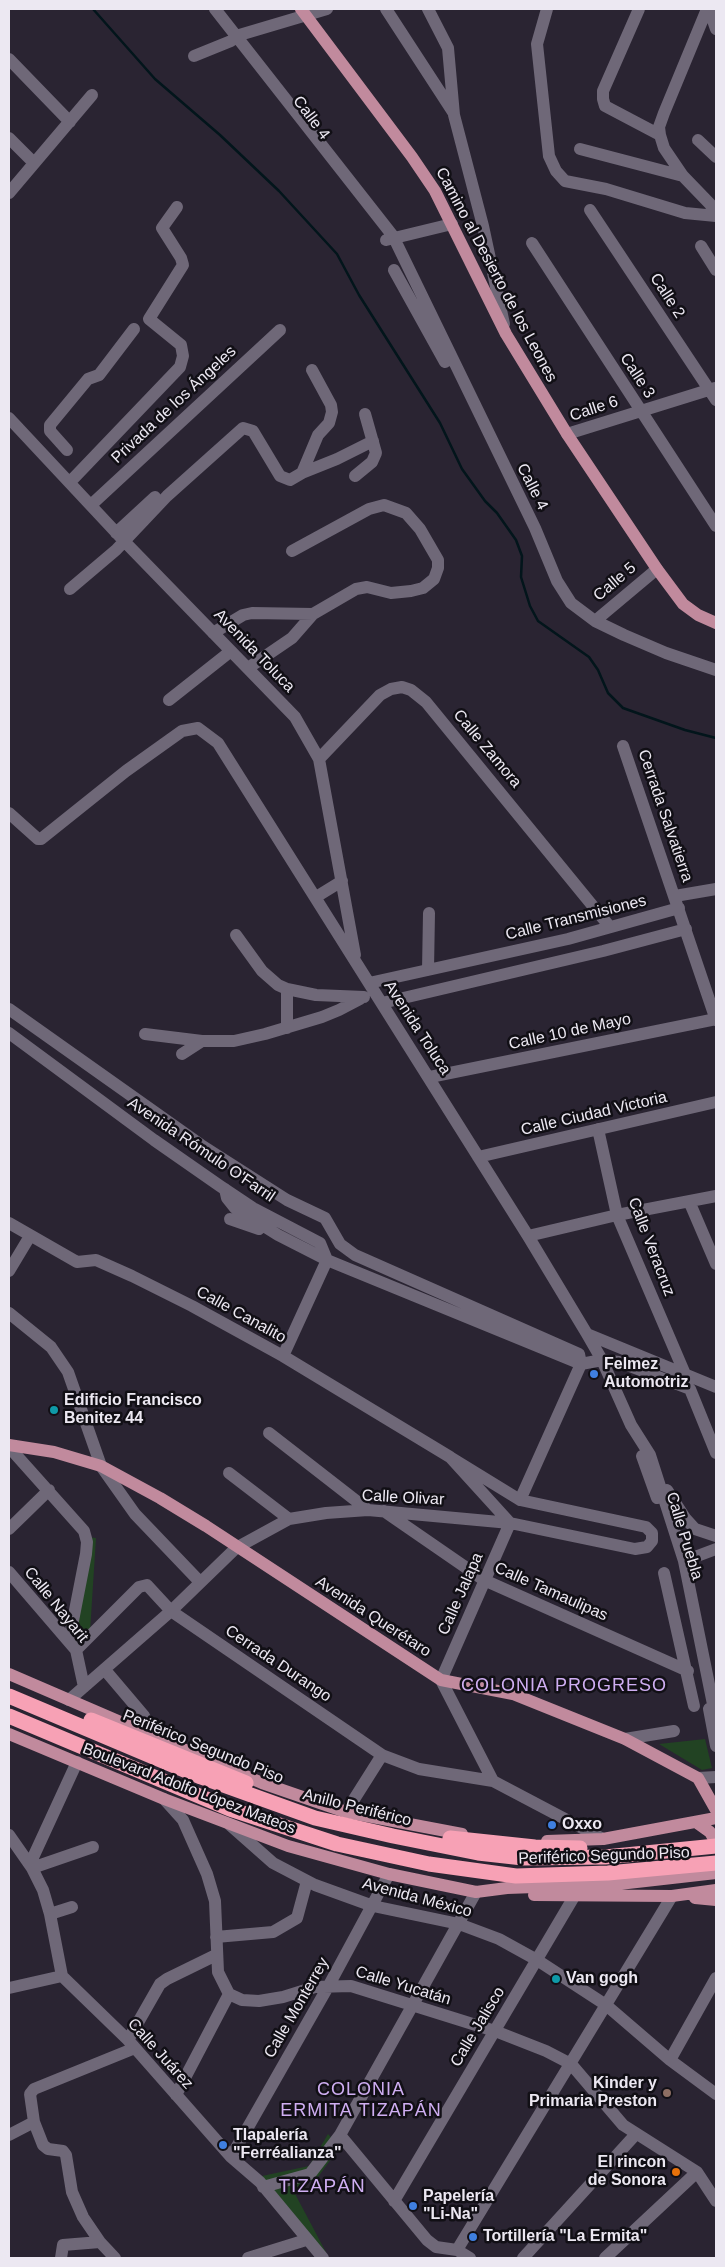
<!DOCTYPE html>
<html>
<head>
<meta charset="utf-8">
<style>
	body { margin:0 }
	#map { position:relative; width:725px; height:2267px; overflow:hidden; background:#2a2432; font-family:Helvetica,sans-serif }
	canvas { display:block }
	.frame { position:absolute; inset:0; border:10px solid #ece8f2; pointer-events:none }
</style>
</head>
<body>
<div id="map">
<canvas width="725" height="2267"></canvas>
<div class="frame"></div>
</div>
<script>
const c = document.querySelector('canvas').getContext('2d');
c.lineJoin = 'round';
function fill(path, color) {
  c.fillStyle = color;
  c.fill(path, 'evenodd');
}
function toPath(rows) {
  const path = new Path2D();
  for (const r of rows) {
    path.moveTo(r[0], r[1]);
    for (let i = 2; i < r.length; i += 2) path.lineTo(r[i], r[i + 1]);
  }
  return path;
}
function strokePath(path, color, width, dash) {
  c.strokeStyle = color;
  c.lineWidth = width;
  c.lineCap = dash ? 'butt' : 'round';
  c.setLineDash(dash || []);
  c.stroke(path);
}
function drawText(font, color, halo, rows, align = 'center') {
  c.font = font + ' Helvetica,sans-serif';
  c.lineWidth = 5;
  c.setLineDash([]);
  c.textBaseline = 'middle';
  c.strokeStyle = halo;
  c.fillStyle = color;
  for (const [text, x, y, turn = 0] of rows) {
    c.save();
    c.translate(x, y);
    c.rotate((+turn || 0) * Math.PI / 180);
    c.textAlign = isNaN(turn) ? turn : align;
    if (halo) c.strokeText(text, 0, 0);
    c.fillText(text, 0, 0);
    c.restore();
  }
}
fill(toPath([
	[81,1536,96,1538,90,1632,68,1650,82,1549],
	[705,1739,712,1768,702,1770,659,1744],
	[328,2134,340,2147,318,2177,293,2190,328,2256,262,2176,309,2166]
]), '#224323');
strokePath(toPath([
	[93,9,155,79,220,135,279,191,337,254,359,295,440,423,462,469,485,501,497,513,516,540,522,556,521,577,530,606,538,621,589,657,598,670,608,693,623,708,685,730,716,738]
]), '#02151b', 2.5);
strokePath(toPath([
	[215,9,393,236,535,528,557,581,571,603,595,621,624,635,666,653,716,670],
	[386,9,453,112],
	[428,9,448,48,454,115,483,226,504,324],
	[547,9,537,44,549,156,556,171,565,181,606,189,685,213,716,216],
	[639,9,603,91,603,99,605,106,660,135],
	[707,9,664,113,659,127,660,135,664,148,683,176,710,204,716,215],
	[709,9,716,29],
	[236,36,327,9],
	[194,56,231,41],
	[9,59,70,122],
	[9,138,34,163],
	[698,140,716,157],
	[580,149,683,176],
	[9,193,92,95],
	[590,210,716,400],
	[386,240,452,224],
	[532,243,716,526],
	[701,246,716,270],
	[394,270,445,362],
	[9,418,124,541,295,717,319,759,355,955],
	[567,434,715,388],
	[67,450,50,431,50,425,88,379,99,375,134,329],
	[302,473,337,459,373,441],
	[355,476,372,462,376,453,365,414],
	[70,482,180,367,183,356,181,345,149,319,183,265,181,258,162,228,177,207],
	[91,505,280,330],
	[116,533,155,497],
	[70,589,116,550,167,496,243,428,253,431,280,476,290,480,302,473,318,435,329,423,332,412,331,405,312,370],
	[595,621,657,569],
	[213,633,243,615,252,613,313,614],
	[248,668,292,638,313,614,356,589,367,587,391,593,411,591,423,588,434,579,438,568,438,560,420,529,406,513,384,505,369,509,292,551],
	[169,700,231,651],
	[623,746,716,1020],
	[319,759,380,695,391,689,402,687,411,690,426,702,610,927],
	[9,813,38,839,41,839,126,771,182,731,198,728,218,743,528,1236,587,1334,602,1360,631,1425,650,1455,684,1561,716,1719],
	[675,896,716,889],
	[316,897,342,881],
	[236,935,262,971,278,985,287,989,316,995,364,997],
	[428,970,429,913],
	[369,983,568,939,679,908],
	[287,989,287,1028],
	[382,1003,603,951,686,929],
	[9,1009,201,1145,287,1200,325,1218,340,1244,355,1255,579,1354,581,1364,520,1500],
	[9,1033,154,1140,220,1186,253,1208,320,1243,327,1260],
	[145,1034,202,1041,234,1041,265,1034,322,1017,339,1010,360,999],
	[182,1054,202,1041],
	[430,1077,716,1019],
	[598,1129,617,1215,685,1374],
	[478,1157,716,1102],
	[225,1189,227,1198,235,1208,278,1235,327,1260,581,1364,602,1360,619,1362,690,1389,716,1453],
	[689,1201,716,1264],
	[230,1219,259,1229],
	[9,1223,77,1262,96,1260,132,1276,192,1306,283,1356,450,1457,510,1523],
	[528,1236,617,1215,716,1196],
	[9,1271,30,1236],
	[9,1313,51,1347,68,1372,101,1466,135,1514,200,1582],
	[587,1334,716,1387],
	[283,1356,327,1260],
	[269,1433,368,1510],
	[9,1447,84,1531,87,1542,86,1554,69,1641],
	[642,1456,657,1498],
	[229,1473,289,1519],
	[667,1490,685,1518,695,1529,716,1536],
	[384,1511,484,1580,688,1671],
	[510,1523,441,1680,493,1781,603,1839],
	[9,1529,49,1490],
	[684,1561,716,1549],
	[9,1572,76,1650,84,1687],
	[664,1573,694,1706],
	[76,1650,139,1587,147,1585,171,1611,382,1755,419,1769,493,1781],
	[105,1670,144,1716,155,1737],
	[69,1700,171,1611,236,1548,289,1519,326,1513,368,1510,510,1523,635,1549,647,1547,652,1541,652,1533,646,1527,520,1500,450,1457],
	[709,1709,716,1746],
	[625,1739,674,1731],
	[698,1778,716,1777],
	[164,1799,183,1820,207,1874,215,1901,218,1972,229,1994,242,2000,259,2001,283,1997,315,1987,351,1986,495,2031,546,2051,571,2064,623,2125,697,2172,716,2201],
	[346,1812,382,1755],
	[230,1825,273,1863,315,1885,373,1906,459,1924,499,1939,537,1960,606,2005,670,2060,716,2094],
	[9,1835,32,1868,43,1890,50,1914,62,1976],
	[30,1864,77,1762],
	[32,1868,93,1847],
	[50,1914,72,1907],
	[216,1937,273,1932,297,1918,307,1881],
	[62,1976,128,2040,231,2157,260,2182,323,2258],
	[9,1988,62,1976],
	[128,2040,160,1984,167,1979,216,1955],
	[670,2060,716,1978],
	[176,2095,229,1994],
	[9,2135,34,2122],
	[340,2135,427,2240,436,2247,457,2250,470,2258],
	[231,2157,329,1985,389,1874],
	[263,2187,310,2174,340,2135,476,1892],
	[394,2201,575,1895],
	[457,2250,672,1896],
	[61,2258,63,2245,100,2242],
	[115,2258,100,2242,83,2217,72,2192,66,2155,63,2151,48,2149,43,2145,34,2122,30,2094,34,2089,135,2048],
	[248,2258,306,2240],
	[523,2258,636,2134],
	[605,2258,697,2172]
]), '#6f6878', 12);
strokePath(toPath([
	[301,9,412,157,435,191,506,334,567,434,657,569,683,604,698,615,716,623],
	[9,1445,54,1452,101,1466,160,1498,206,1526,441,1680,513,1694,625,1739,698,1778,716,1810],
	[9,1674,262,1783,346,1812,462,1834],
	[9,1734,164,1799,288,1846,389,1874,476,1892,507,1888,619,1884,716,1873],
	[696,1822,710,1832,716,1843],
	[547,1841,603,1839,716,1818],
	[534,1895,672,1896,716,1890],
	[695,1898,716,1900]
]), '#c18a9d', 12);
strokePath(toPath([
	[9,1696,201,1777,315,1818,393,1836,478,1853,523,1858,605,1857,716,1846],
	[9,1716,230,1809,337,1844,429,1864,516,1876,608,1873,716,1863],
	[91,1720,246,1783],
	[450,1838,535,1847,580,1848]
]), '#f7a1b5', 15);
for (const [x, y, r, color] of [
	[594,1374,5,"#3f7fe0"],
	[54,1410,5,"#0f9aa8"],
	[552,1825,5,"#3f7fe0"],
	[556,1979,5,"#0f9aa8"],
	[667,2093,5,"#8d6e63"],
	[223,2145,5,"#3f7fe0"],
	[676,2172,5,"#e8710a"],
	[413,2206,5,"#3f7fe0"],
	[473,2237,5,"#3f7fe0"]
]) {
  const dot = new Path2D();
  dot.arc(x, y, r, 0, 2 * Math.PI);
  c.fillStyle = color;
  c.fill(dot);
  strokePath(dot, '#110f15', 2);
}
drawText('16px', '#ece8f2', '#110f15', [
	["Calle 4",311,118,53],
	["Camino al Desierto de los Leones",496,275,62],
	["Calle 2",667,296,57],
	["Calle 3",637,376,57],
	["Privada de los Ángeles",174,405,-43],
	["Calle 6",594,409,-18],
	["Calle 4",532,487,63],
	["Calle 5",615,582,-40],
	["Avenida Toluca",254,651,46],
	["Calle Zamora",487,749,50],
	["Cerrada Salvatierra",665,816,71],
	["Calle Transmisiones",576,918,-14],
	["Avenida Toluca",417,1028,57],
	["Calle 10 de Mayo",570,1032,-12],
	["Calle Ciudad Victoria",594,1114,-13],
	["Avenida Rómulo O'Farril",201,1150,34],
	["Calle Veracruz",651,1247,69],
	["Calle Canalito",241,1315,29],
	["Calle Olivar",403,1498,3],
	["Calle Puebla",684,1536,73],
	["Calle Tamaulipas",551,1592,24],
	["Calle Jalapa",461,1594,-66],
	["Calle Nayarit",56,1605,51],
	["Avenida Querétaro",373,1617,33],
	["Cerrada Durango",278,1664,34],
	["Periférico Segundo Piso",203,1747,22],
	["Boulevard Adolfo López Mateos",189,1789,21],
	["Anillo Periférico",357,1808,14],
	["Periférico Segundo Piso",604,1856,-2],
	["Avenida México",417,1898,15],
	["Calle Yucatán",403,1986,17],
	["Calle Monterrey",297,2008,-60],
	["Calle Jalisco",478,2027,-59],
	["Calle Juárez",160,2054,48]
]);
drawText('bold 16px', '#ece8f2', '#110f15', [
	["Felmez",604,1365],
	["Automotriz",604,1383],
	["Edificio Francisco",64,1401],
	["Benitez 44",64,1419],
	["Oxxo",562,1825],
	["Van gogh",566,1979],
	["Kinder y",657,2084,"right"],
	["Primaria Preston",657,2102,"right"],
	["Tlapalería",233,2136],
	["\"Ferréalianza\"",233,2154],
	["El rincon",666,2163,"right"],
	["de Sonora",666,2181,"right"],
	["Papelería",423,2197],
	["\"Li-Na\"",423,2215],
	["Tortillería \"La Ermita\"",483,2237]
], 'left');
c.letterSpacing = '1px';
drawText('18px', '#cfaef2', '#110f15', [
	["COLONIA PROGRESO",564,1686],
	["COLONIA",361,2090],
	["ERMITA TIZAPÁN",361,2111]
]);
c.letterSpacing = '0px';
c.letterSpacing = '1px';
drawText('19px', '#cfaef2', '#110f15', [
	["TIZAPÁN",322,2187]
]);
c.letterSpacing = '0px';
</script>
</body>
</html>
